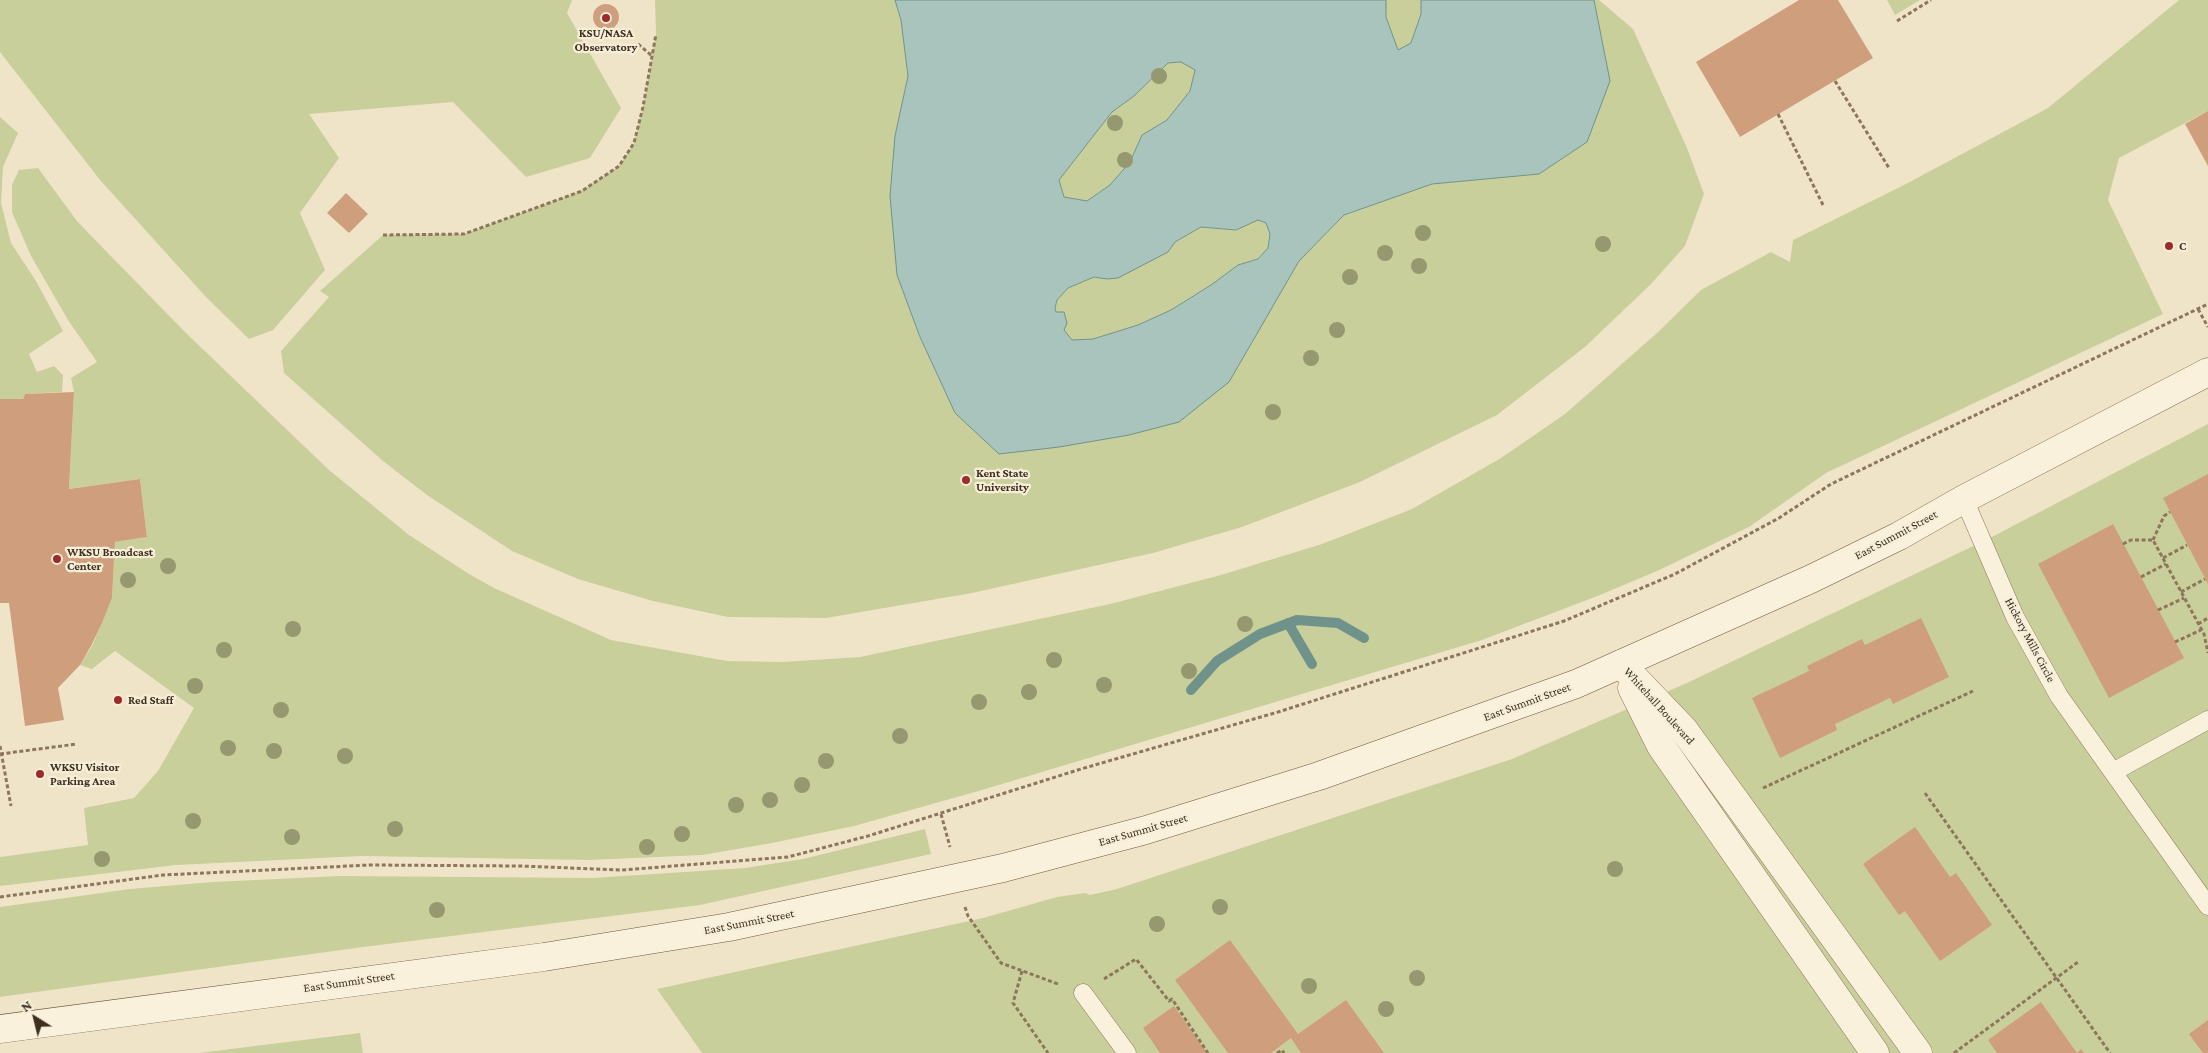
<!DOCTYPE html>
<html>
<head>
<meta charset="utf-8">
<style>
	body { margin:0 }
	#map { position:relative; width:2208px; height:1053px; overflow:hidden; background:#f0e4c8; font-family:"Crimson Pro",serif }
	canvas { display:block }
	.north { position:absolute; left:10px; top:993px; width:50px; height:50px; -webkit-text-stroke:4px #f7eed8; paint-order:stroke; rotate:324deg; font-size:14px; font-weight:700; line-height:20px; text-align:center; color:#3d2e20 }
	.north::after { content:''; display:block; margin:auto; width:18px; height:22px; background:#3d2e20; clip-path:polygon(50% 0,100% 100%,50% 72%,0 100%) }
</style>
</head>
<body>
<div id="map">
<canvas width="2208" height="1053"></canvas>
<div class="north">N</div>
</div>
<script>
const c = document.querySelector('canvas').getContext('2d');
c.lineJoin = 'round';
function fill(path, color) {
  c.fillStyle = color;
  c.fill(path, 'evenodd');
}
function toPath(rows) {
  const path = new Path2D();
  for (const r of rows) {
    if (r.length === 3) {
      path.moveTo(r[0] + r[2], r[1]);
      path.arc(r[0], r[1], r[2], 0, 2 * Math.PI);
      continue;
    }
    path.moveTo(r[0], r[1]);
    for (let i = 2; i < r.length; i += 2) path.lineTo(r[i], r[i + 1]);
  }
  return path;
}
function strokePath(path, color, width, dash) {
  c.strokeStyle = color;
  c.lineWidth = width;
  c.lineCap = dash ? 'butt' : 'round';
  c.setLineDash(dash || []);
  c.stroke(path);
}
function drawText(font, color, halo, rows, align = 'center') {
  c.font = font + ' "Crimson Pro",serif';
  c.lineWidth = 4.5;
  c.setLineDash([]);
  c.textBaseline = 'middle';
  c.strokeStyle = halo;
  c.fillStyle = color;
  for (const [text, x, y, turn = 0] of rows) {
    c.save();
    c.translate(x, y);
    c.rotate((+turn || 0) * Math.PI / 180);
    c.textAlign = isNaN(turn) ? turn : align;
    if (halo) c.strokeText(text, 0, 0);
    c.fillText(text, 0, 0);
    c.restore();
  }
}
fill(toPath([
	[0,0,572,0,567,13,621,108,590,158,526,177,453,102,309,114,339,158,300,213,325,270,273,330,249,339,205,296,100,180,0,52],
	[655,0,895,0,901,20,908,76,895,136,897,275,920,337,955,413,1263,321,1299,261,1344,215,1432,184,1539,174,1610,81,1594,0,1599,0,1633,29,1687,148,1704,194,1685,246,1651,284,1585,347,1497,415,1360,482,1242,527,1153,553,972,593,826,618,728,617,653,601,578,579,512,551,427,495,383,461,284,373,281,351,329,297,320,291,383,235,464,234,581,191,619,166,634,143,643,107,656,34],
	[1386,0,1421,0,1421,13,1411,43,1398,51,1386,17],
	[1887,0,1920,0,1895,15],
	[2179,0,2208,0,2208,111,2119,158,2108,200,2163,314,1826,473,1749,527,1657,571,1600,595,1482,640,982,790,854,826,772,843,702,855,589,860,362,856,176,865,0,886,0,857,88,845,84,808,134,798,158,771,194,708,115,651,92,669,80,665,92,646,112,598,115,542,147,537,140,479,69,489,74,392,71,378,97,362,68,320,31,256,12,212,12,185,19,170,38,168,77,221,103,248,186,333,329,470,409,535,469,574,494,588,611,640,727,661,782,662,860,657,1110,604,1221,575,1322,544,1412,509,1501,458,1565,414,1657,333,1701,290,1771,252,1790,262,1793,240,1904,185,2048,108],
	[1181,62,1195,70,1190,91,1167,120,1142,135,1130,162,1110,185,1087,201,1064,197,1059,180,1112,112,1134,96,1168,63],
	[0,117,18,133,3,167,1,203,11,243,36,281,63,331,29,354,37,372,54,366,63,375,62,392,25,394,23,399,0,399],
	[1258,220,1266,223,1270,234,1268,248,1258,259,1238,265,1211,285,1171,310,1138,325,1093,339,1072,340,1064,330,1055,308,1057,300,1068,288,1094,277,1107,279,1168,252,1175,242,1201,227,1236,230],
	[2208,424,2208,1053,702,1053,657,989,983,918,1057,897,1085,893,1090,895,1117,889,1512,759,1687,683,1988,539],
	[925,829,931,854,700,905,363,947,0,997,0,907,130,889,213,882,340,876,593,878,745,868,803,859],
	[360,1033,363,1053,199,1053]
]), '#c9cf9b');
const water = toPath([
	[895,0,1386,0,1386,17,1398,50,1411,43,1421,14,1421,0,1594,0,1610,81,1587,142,1539,174,1432,184,1344,215,1299,261,1229,382,1179,422,1129,435,1059,447,999,454,955,413,920,337,897,275,890,196,895,136,908,76,901,20,895,0],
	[1181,62,1195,70,1190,91,1167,120,1142,135,1130,162,1110,185,1087,201,1064,197,1059,180,1112,112,1134,96,1168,63,1181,62],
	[1258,220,1266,223,1270,234,1268,248,1258,259,1238,265,1211,285,1171,310,1138,325,1093,339,1072,340,1064,330,1067,323,1064,312,1056,312,1055,308,1057,300,1068,288,1094,277,1107,279,1118,278,1168,252,1175,242,1201,227,1236,230,1258,220]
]);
fill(water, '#a9c4bc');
strokePath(water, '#6f938a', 1);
strokePath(toPath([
	[1288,623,1312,664],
	[1191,690,1217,661,1260,634,1297,620,1338,623,1364,638]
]), '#6f938a', 10);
fill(toPath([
	[1799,0,1838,0,1873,58,1740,137,1696,62],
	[606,17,13],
	[2208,111,2208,166,2185,124],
	[346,193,368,214,349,233,327,213],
	[74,392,69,489,140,479,147,537,115,542,112,598,102,623,91,646,80,665,58,688,64,720,25,726,9,603,0,603,0,399,23,399,25,394],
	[2208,474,2208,584,2163,498],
	[2113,524,2184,658,2109,698,2038,564],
	[1921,618,1949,677,1893,704,1890,698,1835,724,1837,730,1780,758,1752,698,1809,671,1807,666,1862,639,1865,645],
	[1915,827,1950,877,1956,873,1992,925,1940,961,1905,911,1899,915,1863,864],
	[1230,940,1298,1034,1346,1000,1384,1053,1301,1053,1291,1038,1271,1053,1228,1053,1175,980],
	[2041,1002,2077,1053,2081,1049,2084,1053,1997,1053,1988,1040],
	[1174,1006,1207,1053,1160,1053,1143,1028],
	[2208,1020,2208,1053,2203,1053,2189,1034]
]), '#cf9f7d');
const service = toPath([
	[1964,499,2015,617,2059,696,2208,906],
	[2113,772,2208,720],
	[1083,993,1127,1053]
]);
const minor = toPath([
	[1621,664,1684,730,1918,1053],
	[1632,688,1661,746,1875,1053]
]);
const secondary = toPath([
	[0,1029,544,957,729,927,1003,868,1146,830,1319,776,1576,684,1811,579,1899,536,1964,499,2208,372]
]);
strokePath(service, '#8d765c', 19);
strokePath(minor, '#8d765c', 29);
strokePath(secondary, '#6f573f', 29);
strokePath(toPath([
	[1897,21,1931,0],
	[638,44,651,55],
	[1835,81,1889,168],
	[1778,114,1823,205],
	[383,235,464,234,582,191,619,166,634,143,643,107,656,34],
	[2198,309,2208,327],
	[2153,540,2164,516,2170,512],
	[2123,544,2131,540,2153,540,2204,634,2208,653],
	[2163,558,2187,545],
	[2141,577,2166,564],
	[2181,592,2205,579],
	[2158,610,2184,598],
	[2198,624,2208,618],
	[2175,642,2201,630],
	[0,746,11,806],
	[0,754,77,744],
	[1763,788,1973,691],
	[1925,793,2110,1053],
	[941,814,950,847],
	[0,897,163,875,370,865,520,866,622,870,788,857,868,836,1081,769,1278,712,1564,621,1675,574,1779,518,1831,484,2208,304],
	[965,907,968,916,1001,963,1058,984],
	[1022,971,1013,1003,1048,1053],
	[1104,979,1136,959,1169,1001,1172,999,1208,1053],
	[1277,1053,1282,1050,1284,1053],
	[1954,1053,2078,962]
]), '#8d765c', 3, [4, 2.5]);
strokePath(service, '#faf1dc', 18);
strokePath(minor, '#faf1dc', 28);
strokePath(secondary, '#faf1dc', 28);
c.fillStyle = '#96986f';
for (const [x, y] of [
	[1159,76],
	[1115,123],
	[1125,160],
	[1423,233],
	[1603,244],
	[1385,253],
	[1419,266],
	[1350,277],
	[1337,330],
	[1311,358],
	[1273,412],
	[168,566],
	[128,580],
	[1245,624],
	[293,629],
	[224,650],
	[1054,660],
	[1189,671],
	[1104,685],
	[195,686],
	[1029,692],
	[979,702],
	[281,710],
	[900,736],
	[228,748],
	[274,751],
	[345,756],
	[826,761],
	[802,785],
	[770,800],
	[736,805],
	[193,821],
	[395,829],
	[682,834],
	[292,837],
	[647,847],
	[102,859],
	[1615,869],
	[1220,907],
	[437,910],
	[1157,924],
	[1417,978],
	[1309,986],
	[1386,1009]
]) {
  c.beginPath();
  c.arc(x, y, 8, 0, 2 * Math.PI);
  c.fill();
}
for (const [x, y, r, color] of [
	[606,18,5,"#9e2a2b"],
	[2169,246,5,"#9e2a2b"],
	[966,480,5,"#9e2a2b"],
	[57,559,5,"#9e2a2b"],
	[118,700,5,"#9e2a2b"],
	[40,774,5,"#9e2a2b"]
]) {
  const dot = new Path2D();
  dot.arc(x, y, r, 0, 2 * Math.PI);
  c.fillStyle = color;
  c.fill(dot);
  strokePath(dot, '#f7eed8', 2);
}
drawText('bold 12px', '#3d2e20', '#f7eed8', [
	["KSU/NASA",606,33,"center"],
	["Observatory",606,47,"center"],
	["C",2179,246],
	["Kent State",976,473],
	["University",976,487],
	["WKSU Broadcast",67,552],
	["Center",67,566],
	["Red Staff",128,700],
	["WKSU Visitor",50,767],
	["Parking Area",50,781]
], 'left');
drawText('12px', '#3d2e20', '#f7eed8', [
	["East Summit Street",1896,535,-28],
	["Hickory Mills Circle",2030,640,62],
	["East Summit Street",1527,702,-20],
	["Whitehall Boulevard",1659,706,48],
	["East Summit Street",1143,830,-16],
	["East Summit Street",749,922,-11],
	["East Summit Street",349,982,-8]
]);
</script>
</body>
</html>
